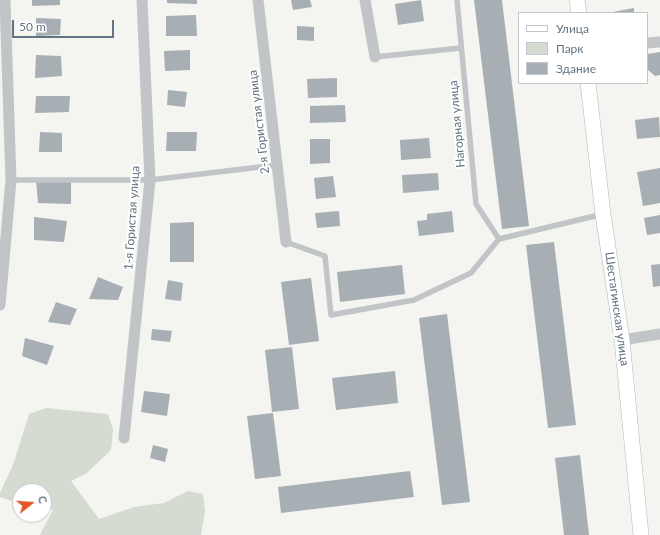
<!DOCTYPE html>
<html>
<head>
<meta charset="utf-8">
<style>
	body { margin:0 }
	#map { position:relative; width:660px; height:535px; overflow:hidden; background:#f4f4f0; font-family:Lato,sans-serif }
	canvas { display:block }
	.legend { position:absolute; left:518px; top:12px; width:130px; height:72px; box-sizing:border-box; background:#fff; border:1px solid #c1c7cd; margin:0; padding:5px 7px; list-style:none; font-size:12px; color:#637381 }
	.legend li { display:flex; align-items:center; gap:8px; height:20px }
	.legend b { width:20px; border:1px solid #c1c7cd }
	.north { position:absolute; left:12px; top:483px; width:40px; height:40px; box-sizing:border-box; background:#fff; border:1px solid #c1c7cd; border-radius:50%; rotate:73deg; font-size:11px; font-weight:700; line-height:16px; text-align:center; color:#637381 }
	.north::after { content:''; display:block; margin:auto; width:14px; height:18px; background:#e35422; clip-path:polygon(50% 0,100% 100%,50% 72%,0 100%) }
	.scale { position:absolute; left:12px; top:20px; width:102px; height:18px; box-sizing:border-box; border:2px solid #637381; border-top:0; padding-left:5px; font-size:12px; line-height:14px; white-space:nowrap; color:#637381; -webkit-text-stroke:3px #fff; paint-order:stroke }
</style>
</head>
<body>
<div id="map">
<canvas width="660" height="535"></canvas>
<ul class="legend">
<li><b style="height:5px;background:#fff"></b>Улица</li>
<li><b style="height:11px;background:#d5dbd1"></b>Парк</li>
<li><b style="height:11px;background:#a7afb5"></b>Здание</li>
</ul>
<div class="north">С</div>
<div class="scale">50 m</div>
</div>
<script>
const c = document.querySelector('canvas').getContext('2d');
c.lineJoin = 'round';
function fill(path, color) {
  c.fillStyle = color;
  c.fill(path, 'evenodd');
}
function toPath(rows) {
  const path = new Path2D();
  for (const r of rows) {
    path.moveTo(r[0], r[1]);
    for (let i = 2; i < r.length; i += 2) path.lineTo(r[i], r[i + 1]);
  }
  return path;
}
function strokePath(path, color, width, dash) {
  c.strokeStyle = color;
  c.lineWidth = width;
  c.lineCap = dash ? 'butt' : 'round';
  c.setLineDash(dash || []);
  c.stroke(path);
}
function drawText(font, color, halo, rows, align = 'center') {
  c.font = font + ' Lato,sans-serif';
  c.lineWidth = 4;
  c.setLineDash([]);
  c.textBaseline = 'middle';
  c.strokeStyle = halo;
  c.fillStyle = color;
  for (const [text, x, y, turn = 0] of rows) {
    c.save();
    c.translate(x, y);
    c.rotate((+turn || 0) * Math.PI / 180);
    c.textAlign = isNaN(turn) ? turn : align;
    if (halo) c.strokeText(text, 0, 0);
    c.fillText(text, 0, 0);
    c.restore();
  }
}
fill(toPath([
	[46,408,108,414,113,429,111,450,87,473,71,481,99,519,134,507,164,503,188,491,203,494,205,511,201,535,40,535,53,510,44,509,44,491,20,491,20,504,0,497,0,493,13,465,29,414]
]), '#d5dbd1');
fill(toPath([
	[32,0,60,0,60,5,32,6],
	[167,0,197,0,197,4,167,3],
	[291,0,310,0,312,7,293,10],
	[421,0,424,21,398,25,395,4],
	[474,0,502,0,529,226,502,229],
	[634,8,634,13,613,13,613,12],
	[196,15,197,36,166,36,166,16],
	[36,18,61,19,60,35,36,36],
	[297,26,314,27,314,41,297,40],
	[190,50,190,70,165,71,164,51],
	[660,52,660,75,655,76,647,69,647,54],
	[36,55,61,56,62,76,35,78],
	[337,78,337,97,308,98,307,79],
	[168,90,187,92,185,107,167,105],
	[36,96,70,96,69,112,35,113],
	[345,105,346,122,310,123,310,106],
	[659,117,660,137,637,139,635,120],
	[40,132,62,133,62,152,39,152],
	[167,132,197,132,196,151,166,151],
	[429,138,431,158,401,160,400,140],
	[310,139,330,139,330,163,310,164],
	[660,168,660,203,643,206,637,172],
	[438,173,439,190,403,193,402,175],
	[333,176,336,197,316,199,314,178],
	[36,180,71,180,71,204,38,203],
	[339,211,340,226,317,228,315,213],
	[452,211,454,232,419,236,417,221,427,220,427,214],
	[660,215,660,233,647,235,644,218],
	[34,217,67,221,64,242,34,240],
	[194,222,194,262,170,262,170,223],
	[554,242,576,425,548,428,526,245],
	[660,264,660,286,653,287,651,265],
	[402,265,405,294,340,302,337,272],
	[98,277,123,287,118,300,89,299],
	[311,278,319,341,289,345,281,282],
	[168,280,183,283,181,301,165,299],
	[56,302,77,309,70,325,48,322],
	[447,314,470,502,442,505,419,318],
	[152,329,172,331,170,342,151,340],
	[25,338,54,346,47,365,22,356],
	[292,347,299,409,272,412,265,350],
	[395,371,398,403,336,410,332,378],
	[144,391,170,394,167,416,141,412],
	[273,413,281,476,255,479,247,416],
	[153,445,168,449,165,462,150,458],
	[580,455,589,535,564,535,555,458],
	[410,471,414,497,281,513,278,487]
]), '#a7afb5');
const secondary = toPath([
	[577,0,579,13],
	[588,83,603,214,622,340,641,535]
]);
strokePath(secondary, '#b4b8bc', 16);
strokePath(toPath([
	[457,0,476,204,499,239],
	[375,57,461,48],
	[11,180,150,180,277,165],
	[286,242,325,256,331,315,414,300,471,273,499,239,603,214]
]), '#c1c5c8', 5.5);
strokePath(toPath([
	[258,0,286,242],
	[365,0,375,57],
	[647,43,660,42],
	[0,305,11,180,5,0],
	[622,340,660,334],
	[124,438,150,180,142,0]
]), '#c1c5c8', 11);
strokePath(secondary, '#fff', 15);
drawText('12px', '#637381', '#fff', [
	["2-я Гористая улица",259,122,-97],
	["Нагорная улица",457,124,-95],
	["1-я Гористая улица",132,218,-86],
	["Шестагинская улица",617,309,82]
]);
</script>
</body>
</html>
